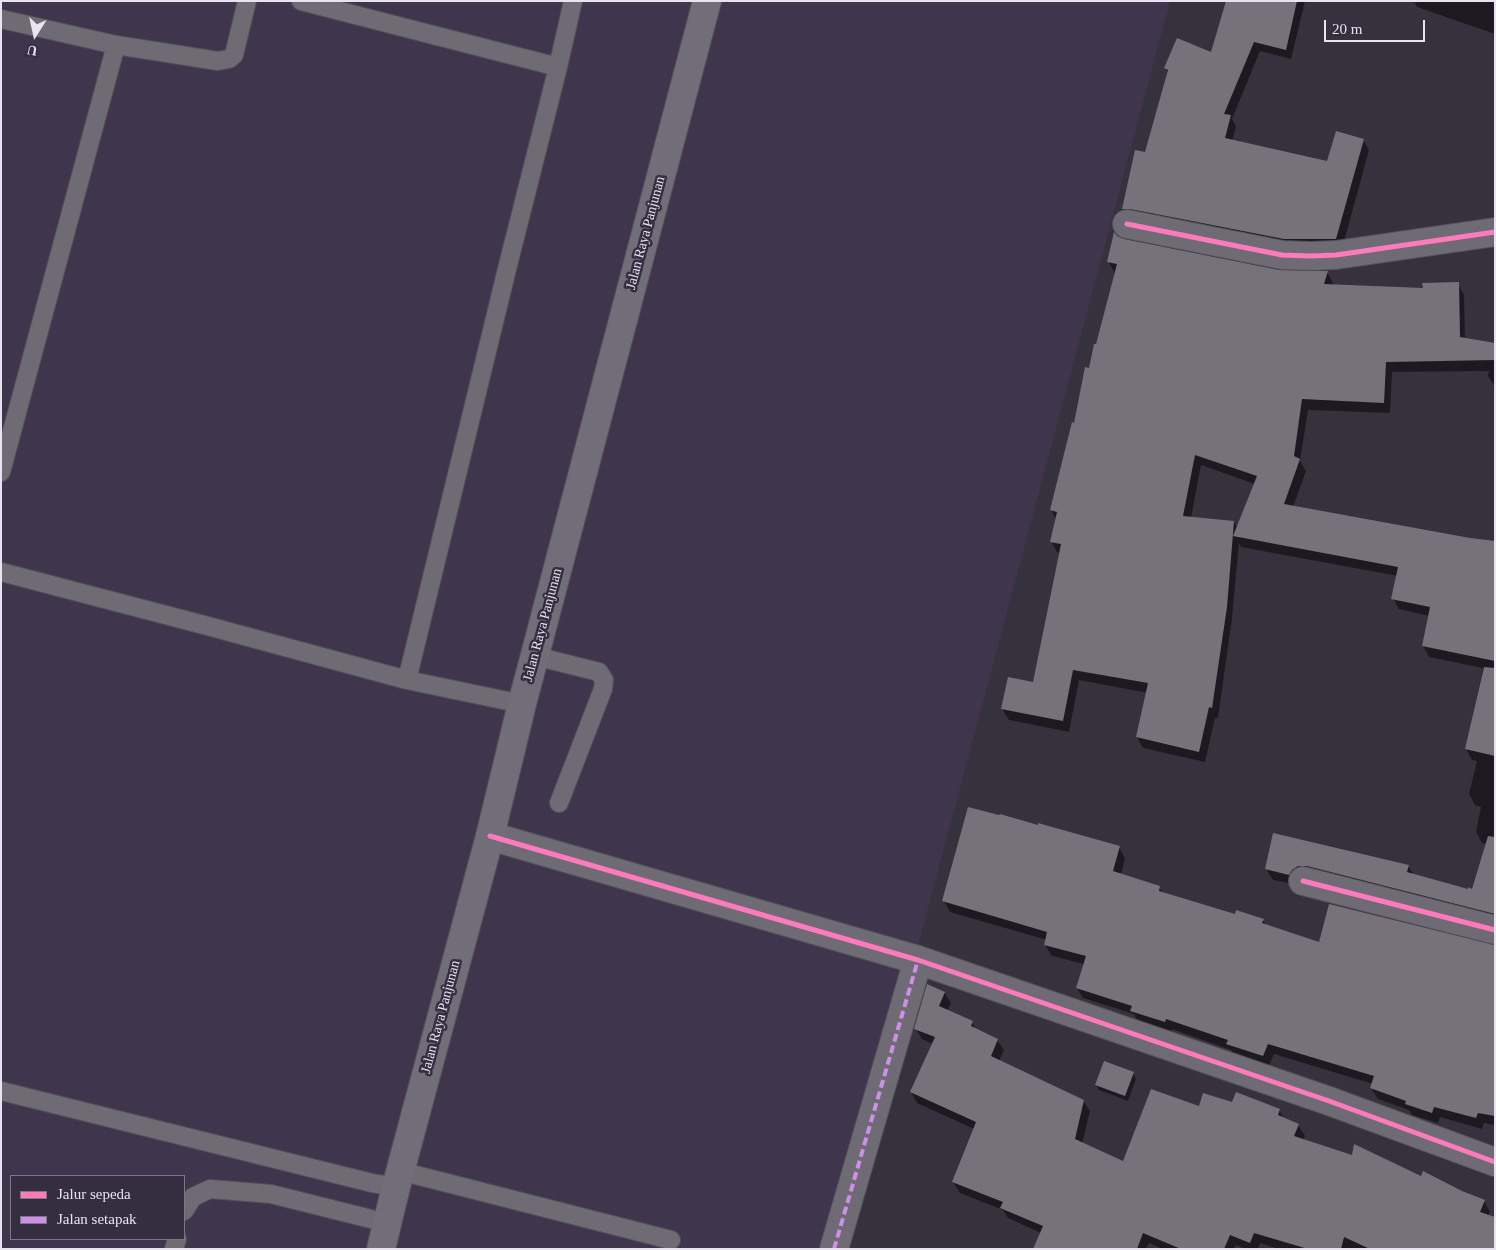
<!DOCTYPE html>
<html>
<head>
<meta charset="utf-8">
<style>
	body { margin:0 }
	#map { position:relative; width:1496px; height:1250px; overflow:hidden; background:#36323d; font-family:Georgia,serif }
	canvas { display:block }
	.frame { position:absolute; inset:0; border:2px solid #e7e3ef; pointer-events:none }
	.legend { position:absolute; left:10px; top:1175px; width:175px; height:65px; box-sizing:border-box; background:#352e41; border:1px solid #7c7687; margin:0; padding:6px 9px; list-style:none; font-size:15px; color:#e7e3ef }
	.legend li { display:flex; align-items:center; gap:10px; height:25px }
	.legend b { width:25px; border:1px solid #7c7687 }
	.north { position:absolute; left:10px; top:10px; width:50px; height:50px; -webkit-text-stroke:4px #352e41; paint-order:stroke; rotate:190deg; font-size:14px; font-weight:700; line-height:20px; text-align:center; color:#e7e3ef }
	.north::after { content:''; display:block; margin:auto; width:18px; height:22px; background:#e7e3ef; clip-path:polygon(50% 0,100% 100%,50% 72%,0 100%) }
	.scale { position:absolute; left:1324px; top:20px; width:101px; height:22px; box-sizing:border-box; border:2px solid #e7e3ef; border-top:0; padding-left:6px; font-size:15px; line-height:18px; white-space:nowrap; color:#e7e3ef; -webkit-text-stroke:4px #352e41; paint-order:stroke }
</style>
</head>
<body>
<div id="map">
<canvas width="1496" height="1250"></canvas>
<div class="frame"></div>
<ul class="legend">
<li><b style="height:6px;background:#fd7abc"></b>Jalur sepeda</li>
<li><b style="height:6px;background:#ce8fe9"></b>Jalan setapak</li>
</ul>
<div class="north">U</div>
<div class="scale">20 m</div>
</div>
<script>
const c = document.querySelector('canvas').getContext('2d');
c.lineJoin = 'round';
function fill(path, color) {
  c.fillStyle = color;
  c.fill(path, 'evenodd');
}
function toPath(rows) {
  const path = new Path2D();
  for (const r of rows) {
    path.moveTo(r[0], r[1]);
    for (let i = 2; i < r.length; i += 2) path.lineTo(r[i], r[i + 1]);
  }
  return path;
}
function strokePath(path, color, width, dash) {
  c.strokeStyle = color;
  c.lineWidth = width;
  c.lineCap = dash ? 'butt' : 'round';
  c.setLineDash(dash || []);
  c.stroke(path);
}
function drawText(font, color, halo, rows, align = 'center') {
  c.font = font + ' Georgia,serif';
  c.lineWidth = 5;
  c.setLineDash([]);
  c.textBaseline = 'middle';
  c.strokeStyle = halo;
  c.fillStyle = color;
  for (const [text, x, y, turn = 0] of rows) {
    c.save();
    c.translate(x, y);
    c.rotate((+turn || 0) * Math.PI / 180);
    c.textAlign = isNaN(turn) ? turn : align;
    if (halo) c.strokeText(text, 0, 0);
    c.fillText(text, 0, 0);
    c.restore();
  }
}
fill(toPath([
	[1,1,1170,1,837,1249,1,1249],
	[11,1176,184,1176,184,1239,11,1239]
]), '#3f364d');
fill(toPath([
	[1228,1,1305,1,1291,59,1260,51,1232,119,1236,126,1232,141,1328,163,1363,140,1369,150,1342,249,1290,249,1129,219,1124,209,1146,153,1169,74,1165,68,1212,54],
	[1414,1,1495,1,1495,34,1417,7],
	[1124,241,1279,272,1327,272,1333,283,1332,286,1424,290,1458,284,1464,295,1465,339,1495,344,1495,387,1488,376,1489,371,1392,372,1390,413,1308,410,1300,461,1306,471,1293,507,1495,543,1495,923,1273,880,1266,869,1274,834,1408,866,1414,875,1468,890,1473,890,1487,844,1482,843,1476,832,1481,807,1475,805,1469,794,1477,761,1472,760,1466,749,1483,668,1429,657,1423,646,1429,616,1399,609,1393,598,1398,576,1241,547,1239,543,1232,618,1218,718,1215,718,1205,762,1143,748,1137,737,1148,693,1079,680,1069,732,1009,720,1002,709,1034,683,1060,553,1057,552,1051,541,1056,519,1051,510,1115,274,1109,262],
	[1201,465,1255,484,1238,529,1234,522,1191,518],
	[1119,847,1125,858,1121,875,1159,887,1163,893,1236,916,1263,920,1266,926,1320,944,1495,1020,1495,1125,1484,1123,1482,1129,1440,1117,1438,1123,1412,1115,1409,1110,1378,1099,1371,1088,1373,1084,1274,1054,1269,1066,1234,1055,1231,1050,1172,1029,1171,1032,1138,1022,1134,1014,1083,998,1077,988,1084,964,1052,956,1045,945,1047,940,950,912,944,901],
	[944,992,951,1003,947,1011,972,1022,976,1030,997,1040,1004,1050,999,1061,1083,1101,1090,1111,1082,1144,1123,1162,1200,1107,1233,1104,1279,1110,1285,1120,1298,1125,1305,1136,1303,1140,1421,1177,1484,1201,1490,1212,1488,1216,1495,1249,1279,1249,1260,1243,1258,1249,1245,1249,1236,1245,1234,1249,1163,1249,1149,1243,1146,1249,1034,1249,1041,1233,1008,1218,1003,1210,960,1193,953,1182,974,1129,917,1103,911,1092,933,1044,922,1039,916,1029],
	[1133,1073,1136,1079,1128,1101,1099,1090,1096,1085]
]), '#0007');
fill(toPath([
	[1226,1,1297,1,1286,50,1254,42,1224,114,1231,115,1225,138,1327,161,1336,131,1364,139,1336,239,1284,239,1130,209,1122,209,1135,150,1145,152,1168,70,1164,68,1177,38,1211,52],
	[1114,232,1117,236,1124,239,1279,270,1328,271,1324,284,1423,288,1422,283,1459,282,1460,337,1495,343,1495,360,1386,362,1384,403,1302,399,1294,456,1300,459,1284,504,1470,538,1495,541,1495,661,1422,646,1430,607,1391,599,1398,567,1233,536,1257,476,1195,455,1183,516,1234,521,1227,607,1212,708,1209,707,1199,752,1136,737,1148,683,1073,670,1063,721,1001,709,1008,677,1033,682,1061,544,1050,542,1057,512,1050,510,1072,422,1074,423,1085,367,1089,368,1094,344,1096,344,1117,264,1107,262],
	[1484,667,1495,668,1495,756,1465,749],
	[968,807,999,815,1000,814,1038,825,1038,823,1120,846,1113,871,1160,886,1159,891,1235,914,1236,910,1264,919,1262,923,1319,942,1329,904,1495,945,1495,1116,1478,1113,1476,1118,1434,1107,1432,1113,1405,1104,1406,1101,1370,1088,1374,1076,1268,1044,1263,1056,1226,1044,1228,1040,1166,1019,1165,1022,1130,1011,1132,1006,1076,988,1086,956,1044,945,1047,932,942,901],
	[1273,833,1409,865,1407,872,1468,889,1468,887,1472,889,1488,836,1495,837,1495,914,1307,866,1298,866,1292,870,1289,875,1265,869],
	[927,984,945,992,939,1006,973,1021,971,1026,998,1039,991,1056,1084,1100,1075,1139,1123,1161,1151,1089,1199,1106,1203,1093,1232,1102,1236,1092,1280,1109,1278,1115,1299,1124,1294,1136,1352,1155,1354,1144,1421,1176,1423,1171,1462,1191,1485,1200,1480,1212,1495,1217,1495,1249,1370,1249,1344,1237,1341,1249,1308,1249,1254,1233,1250,1243,1230,1235,1224,1249,1181,1249,1143,1233,1137,1249,1033,1249,1043,1226,1000,1208,1003,1202,952,1182,976,1122,910,1092,935,1037,914,1029],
	[1104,1061,1134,1072,1125,1096,1095,1085]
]), '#75727c');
const service = toPath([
	[301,1,558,67,507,269,407,680],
	[1,19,116,45,218,61,229,59,234,55,247,1],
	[558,67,573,1],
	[1,472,116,45],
	[1,572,204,625,407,680,522,704],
	[535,656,599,672,604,680,603,689,559,803],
	[1,1091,372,1183,396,1187],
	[400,1171,671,1240],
	[184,1211,193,1197,210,1189,271,1194,387,1223],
	[174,1249,177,1239]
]);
const minor = toPath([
	[1127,224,1282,255,1311,256,1336,255,1495,232],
	[490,836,918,960,1329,1101,1495,1162],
	[1303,881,1495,930],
	[834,1249,918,960]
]);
const secondary = toPath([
	[381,1249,396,1187,490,836,522,704,707,1]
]);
strokePath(service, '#535058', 20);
strokePath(minor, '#535058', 30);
strokePath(secondary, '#535058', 30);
strokePath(service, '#6e6b74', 18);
strokePath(minor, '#6e6b74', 28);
strokePath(secondary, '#726e79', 28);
strokePath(toPath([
	[834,1249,918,960]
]), '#ce8fe9', 4, [8, 4]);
strokePath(toPath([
	[1127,224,1282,255,1311,256,1336,255,1495,232],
	[490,836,918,960,1329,1101,1495,1162],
	[1303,881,1495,930]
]), '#fd7abc', 5);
drawText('14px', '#e7e3ef', '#352e41', [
	["Jalan Raya Panjunan",646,233,-75],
	["Jalan Raya Panjunan",543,625,-75],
	["Jalan Raya Panjunan",441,1017,-75]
]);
</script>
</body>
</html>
